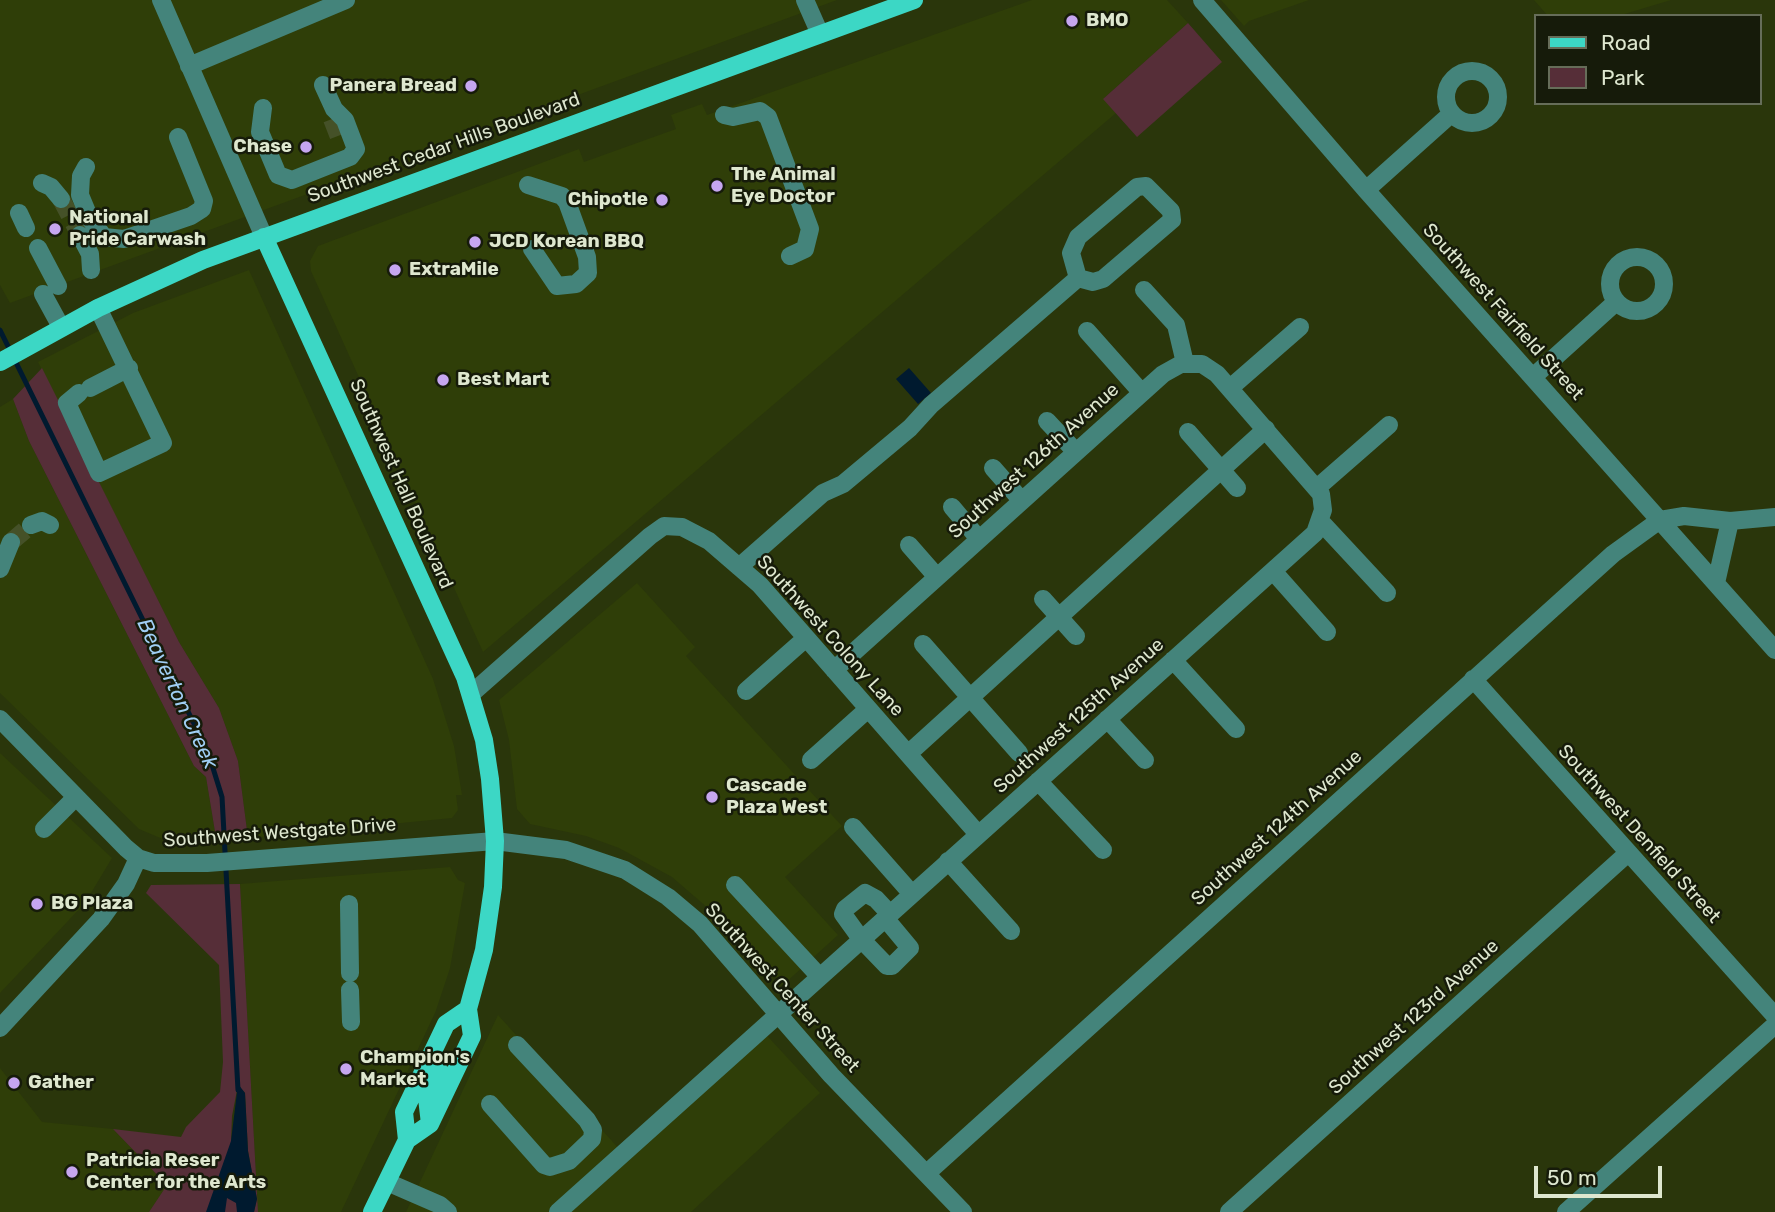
<!DOCTYPE html>
<html>
<head>
<meta charset="utf-8">
<style>
	body { margin:0 }
	#map { position:relative; width:1775px; height:1212px; overflow:hidden; background:#2a360b; font-family:Rubik,sans-serif }
	canvas { display:block }
	.legend { position:absolute; left:1534px; top:14px; width:228px; height:91px; box-sizing:border-box; background:#161b0a; border:2px solid #666d59; margin:0; padding:9px 12px; list-style:none; font-size:21px; color:#dee7cf }
	.legend li { display:flex; align-items:center; gap:14px; height:35px }
	.legend b { width:35px; border:2px solid #666d59 }
	.scale { position:absolute; left:1534px; top:1166px; width:128px; height:32px; box-sizing:border-box; border:4px solid #dee7cf; border-top:0; padding-left:9px; font-size:21px; line-height:24px; white-space:nowrap; color:#dee7cf; -webkit-text-stroke:5px #161b0a; paint-order:stroke }
</style>
</head>
<body>
<div id="map">
<canvas width="1775" height="1212"></canvas>
<ul class="legend">
<li><b style="height:9px;background:#3cd7c5"></b>Road</li>
<li><b style="height:19px;background:#562e38"></b>Park</li>
</ul>
<div class="scale">50 m</div>
</div>
<script>
const c = document.querySelector('canvas').getContext('2d');
c.lineJoin = 'round';
function fill(path, color) {
  c.fillStyle = color;
  c.fill(path, 'evenodd');
}
function toPath(rows) {
  const path = new Path2D();
  for (const r of rows) {
    if (r.length === 3) {
      path.moveTo(r[0] + r[2], r[1]);
      path.arc(r[0], r[1], r[2], 0, 2 * Math.PI);
      continue;
    }
    path.moveTo(r[0], r[1]);
    for (let i = 2; i < r.length; i += 2) path.lineTo(r[i], r[i + 1]);
  }
  return path;
}
function strokePath(path, color, width, dash) {
  c.strokeStyle = color;
  c.lineWidth = width;
  c.lineCap = dash ? 'butt' : 'round';
  c.setLineDash(dash || []);
  c.stroke(path);
}
function drawText(font, color, halo, rows, align = 'center') {
  c.font = font + ' Rubik,sans-serif';
  c.lineWidth = 5;
  c.setLineDash([]);
  c.textBaseline = 'middle';
  c.strokeStyle = halo;
  c.fillStyle = color;
  for (const [text, x, y, turn = 0] of rows) {
    c.save();
    c.translate(x, y);
    c.rotate((+turn || 0) * Math.PI / 180);
    c.textAlign = isNaN(turn) ? turn : align;
    if (halo) c.strokeText(text, 0, 0);
    c.fillText(text, 0, 0);
    c.restore();
  }
}
fill(toPath([
	[0,0,837,0,10,303,0,285],
	[1032,0,1167,0,1188,23,1104,98,1116,113,483,652,311,271,310,261,318,246,579,149,584,162,676,129,671,115,702,104,707,115],
	[1221,0,1309,0,1249,21,1244,26],
	[1534,0,1671,0,1618,16,1548,16],
	[249,270,433,679,454,746,462,795,456,795,458,810,452,818,248,838,238,761,219,708,179,642,38,362,133,313],
	[13,399,29,441,194,766,206,777,216,838,165,840,139,829,0,693,0,407],
	[637,583,695,647,686,656,842,826,785,877,838,935,783,985,724,922,672,877,619,848,586,836,530,824,517,809,509,740,499,700],
	[0,753,112,858,85,903,0,993],
	[450,867,458,880,465,883,450,968,435,1013,341,1212,258,1212,240,884],
	[498,1015,621,1151,759,1027,820,1093,691,1212,406,1212],
	[0,1068,42,1122,113,1129,167,1185,149,1212,0,1212]
]), '#2f3e08');
fill(toPath([
	[1188,23,1222,62,1137,137,1103,99],
	[42,368,179,642,219,708,238,761,248,838,216,838,206,777,194,766,29,441,13,399],
	[240,884,258,1212,254,1212,257,1199,248,1151,245,1093,238,1085,232,1116,231,1142,248,1212,149,1212,167,1185,113,1129,181,1137,186,1127,220,1092,223,1062,219,965,146,893,151,885]
]), '#562e38');
fill(toPath([
	[909,368,931,393,918,404,896,379],
	[238,1084,245,1093,248,1151,257,1199,254,1212,237,1212,236,1203,227,1198,225,1212,206,1212,231,1141]
]), '#001a2f');
strokePath(toPath([
	[0,330,208,752,222,797,238,1090]
]), '#001a2f', 5);
strokePath(toPath([
	[332,119,339,137],
	[61,199,80,235],
	[11,542,31,525]
]), '#455128', 18, [18, 9]);
strokePath(toPath([
	[161,0,264,237],
	[805,0,820,34],
	[1202,0,1366,190,1775,650],
	[189,66,346,0],
	[1472,97,26],
	[263,108,260,132,278,175,292,180,350,157,356,149,345,120,334,109,323,85],
	[724,115,733,117,760,111,768,117,810,229,805,249,790,256],
	[86,167,81,176,80,195,90,219,104,237,124,239,191,216,202,209,204,201,178,137],
	[42,183,51,187,61,199],
	[528,185,562,196,567,202,587,257,588,273,576,284,557,286,532,249],
	[1146,186,1171,211,1172,220,1103,279,1093,282,1078,278,1071,253,1078,237,1137,187,1146,186],
	[1366,190,1451,114],
	[19,213,26,228],
	[80,235,90,254,91,270],
	[38,248,58,286],
	[1637,284,27],
	[1144,290,1176,325,1185,363],
	[43,294,61,327],
	[1087,331,1142,393],
	[1533,377,1616,302],
	[90,388,129,368],
	[1230,388,1300,327],
	[79,393,67,403,99,473,163,443,98,308],
	[1047,421,1076,452],
	[1188,432,1237,488],
	[993,468,1022,501],
	[1318,487,1389,425],
	[952,507,979,539],
	[1321,522,1387,593],
	[31,525,42,521,50,525],
	[909,545,937,577],
	[739,567,823,493,843,484,910,428,931,405,1078,278],
	[0,569,11,542],
	[1273,571,1327,632],
	[1716,583,1730,521],
	[1043,599,1076,636],
	[923,644,1019,753],
	[1173,660,1236,729],
	[1473,679,1775,1016],
	[746,691,806,638],
	[471,694,650,536,664,526,682,527,709,541,760,585,978,834],
	[0,719,126,848,138,858,154,863,207,863,495,841,566,850,625,870,668,897,700,924,831,1075,963,1212],
	[1107,719,1145,760],
	[908,754,1266,429],
	[811,760,868,709],
	[1038,781,1103,850],
	[853,827,912,894],
	[44,829,76,797],
	[948,861,1011,931],
	[735,885,820,977],
	[349,904,350,973],
	[885,918,910,948,892,966,887,966,861,939,843,914,845,909,865,893,876,899,890,914],
	[350,990,351,1022],
	[0,1028,101,919,126,884,138,858],
	[490,1104,544,1165,550,1167,569,1161,592,1139,593,1130,587,1120,517,1045],
	[927,1173,1613,554,1660,520,1684,516,1730,521,1775,517],
	[387,1182,440,1205,448,1212],
	[558,1212,1315,533,1323,510,1321,494,1217,374,1202,364,1181,364,1163,374,834,670],
	[1229,1212,1628,853],
	[1566,1212,1775,1025]
]), '#44847b', 18);
strokePath(toPath([
	[264,237,465,677,484,740,490,779,495,841,493,887,484,950,468,1009,472,1036,430,1124,407,1140,372,1212],
	[0,362,98,308,203,260,914,0],
	[430,1058,437,1064,439,1072,427,1098,430,1124],
	[407,1140,404,1112,446,1024,468,1009]
]), '#3cd7c5', 18);
for (const [x, y, r, color] of [
	[1072,21,7,"#c6a6f0"],
	[471,86,7,"#c6a6f0"],
	[306,147,7,"#c6a6f0"],
	[717,186,7,"#c6a6f0"],
	[662,200,7,"#c6a6f0"],
	[55,229,7,"#c6a6f0"],
	[475,242,7,"#c6a6f0"],
	[395,270,7,"#c6a6f0"],
	[443,380,7,"#c6a6f0"],
	[712,797,7,"#c6a6f0"],
	[37,904,7,"#c6a6f0"],
	[346,1069,7,"#c6a6f0"],
	[14,1083,7,"#c6a6f0"],
	[72,1172,7,"#c6a6f0"]
]) {
  const dot = new Path2D();
  dot.arc(x, y, r, 0, 2 * Math.PI);
  c.fillStyle = color;
  c.fill(dot);
  strokePath(dot, '#161b0a', 2.5);
}
drawText('bold 19px', '#dee7cf', '#161b0a', [
	["BMO",1086,21],
	["Panera Bread",457,86,"right"],
	["Chase",292,147,"right"],
	["The Animal",731,175],
	["Eye Doctor",731,197],
	["Chipotle",648,200,"right"],
	["National",69,218],
	["Pride Carwash",69,240],
	["JCD Korean BBQ",489,242],
	["ExtraMile",409,270],
	["Best Mart",457,380],
	["Cascade",726,786],
	["Plaza West",726,808],
	["BG Plaza",51,904],
	["Champion's",360,1058],
	["Market",360,1080],
	["Gather",28,1083],
	["Patricia Reser",86,1161],
	["Center for the Arts",86,1183]
], 'left');
drawText('19px', '#dee7cf', '#161b0a', [
	["Southwest Cedar Hills Boulevard",444,148,-20],
	["Southwest Fairfield Street",1503,312,48],
	["Southwest 126th Avenue",1034,461,-42],
	["Southwest Hall Boulevard",401,484,66],
	["Southwest Colony Lane",830,636,48],
	["Southwest 125th Avenue",1079,716,-42],
	["Southwest 124th Avenue",1277,828,-42],
	["Southwest Westgate Drive",280,833,-4],
	["Southwest Denfield Street",1639,834,48],
	["Southwest Center Street",782,988,48],
	["Southwest 123rd Avenue",1414,1017,-42]
]);
drawText('italic 21px', '#a0cef4', '#161b0a', [
	["Beaverton Creek",177,694,65]
]);
</script>
</body>
</html>
